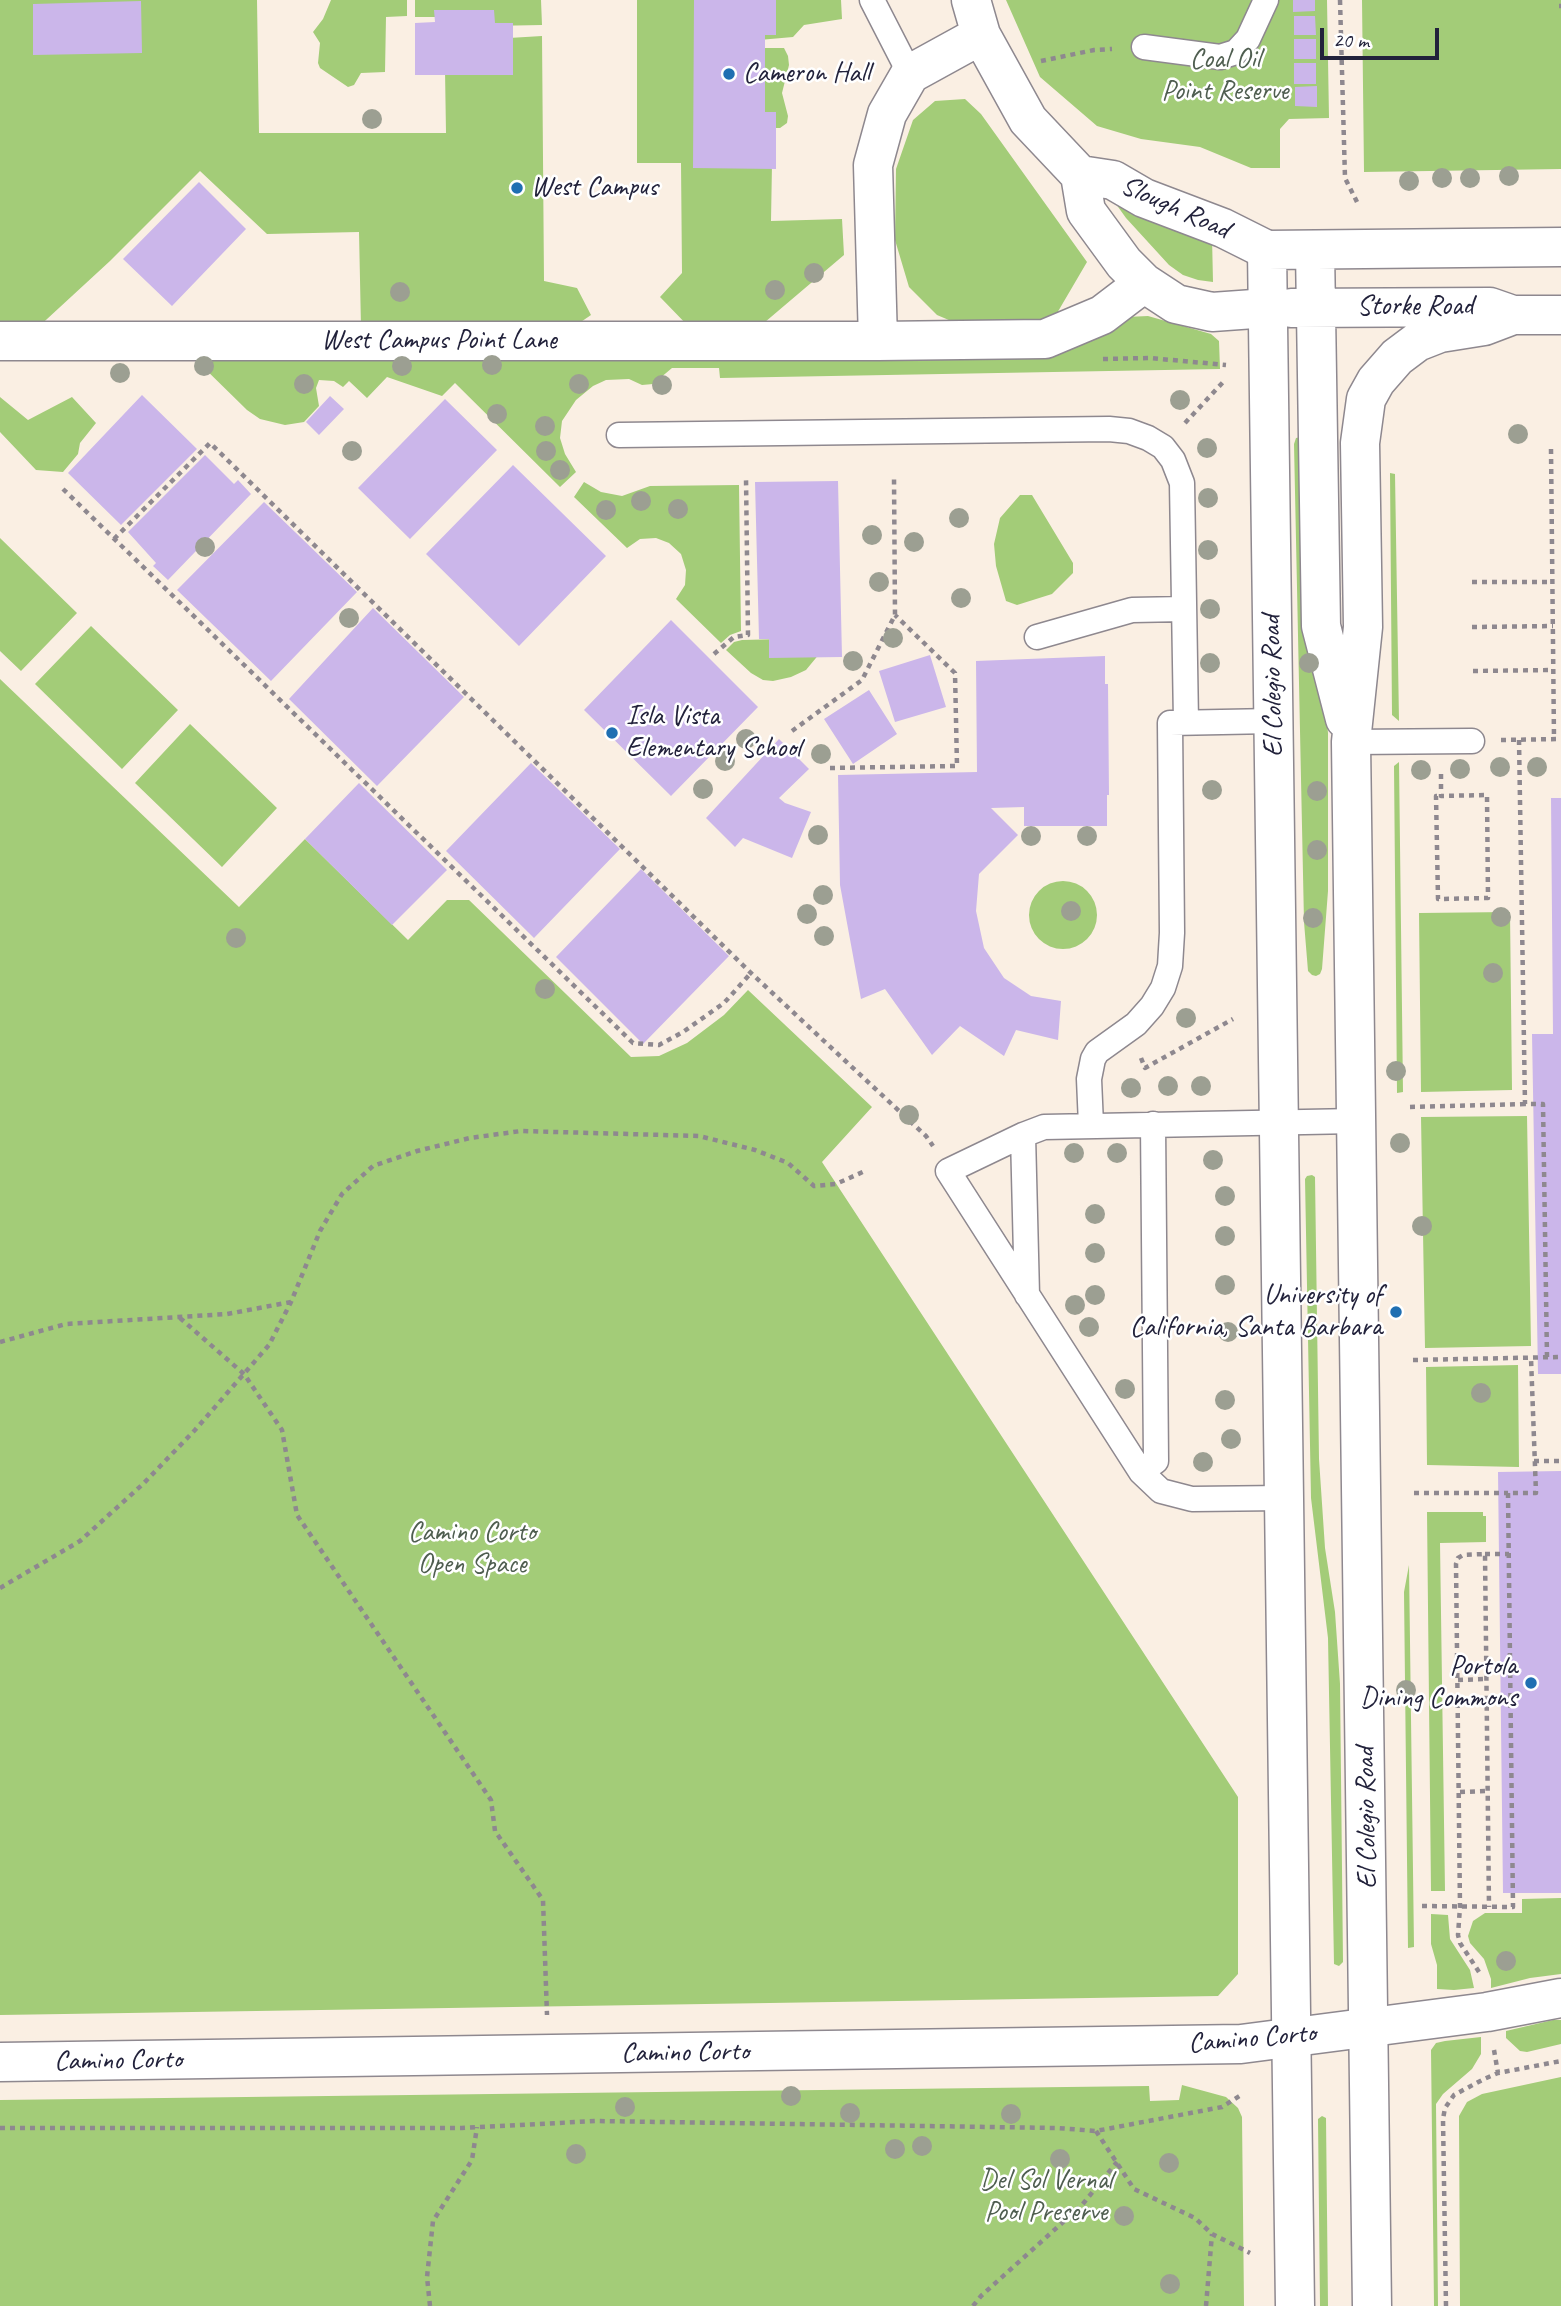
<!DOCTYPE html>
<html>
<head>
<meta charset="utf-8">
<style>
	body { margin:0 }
	#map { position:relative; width:1561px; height:2306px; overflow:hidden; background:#faefe3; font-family:Caveat,sans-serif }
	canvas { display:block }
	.scale { position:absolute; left:1320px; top:28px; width:119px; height:32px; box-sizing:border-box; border:4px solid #22223b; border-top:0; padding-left:9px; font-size:21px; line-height:24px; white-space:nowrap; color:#22223b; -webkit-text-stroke:5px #fff; paint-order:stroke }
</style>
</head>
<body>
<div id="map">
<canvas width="1561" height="2306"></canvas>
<div class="scale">20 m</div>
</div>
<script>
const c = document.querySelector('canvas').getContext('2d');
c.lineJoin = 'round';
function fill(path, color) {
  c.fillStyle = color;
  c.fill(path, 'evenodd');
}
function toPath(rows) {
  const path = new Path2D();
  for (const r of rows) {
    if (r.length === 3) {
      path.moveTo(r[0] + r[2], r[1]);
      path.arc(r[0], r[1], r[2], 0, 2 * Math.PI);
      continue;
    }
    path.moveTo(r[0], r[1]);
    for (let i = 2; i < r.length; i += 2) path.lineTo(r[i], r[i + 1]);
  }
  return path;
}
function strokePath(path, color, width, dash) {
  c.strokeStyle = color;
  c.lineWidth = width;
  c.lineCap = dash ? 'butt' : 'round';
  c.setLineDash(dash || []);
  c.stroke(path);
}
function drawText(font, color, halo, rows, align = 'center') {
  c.font = font + ' Caveat,sans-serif';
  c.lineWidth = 5;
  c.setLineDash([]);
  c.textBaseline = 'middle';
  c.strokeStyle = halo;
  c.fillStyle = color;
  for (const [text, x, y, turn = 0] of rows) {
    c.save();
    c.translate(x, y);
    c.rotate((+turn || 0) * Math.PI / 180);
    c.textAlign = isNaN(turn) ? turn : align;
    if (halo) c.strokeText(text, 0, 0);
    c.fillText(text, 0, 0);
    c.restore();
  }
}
fill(toPath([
	[0,0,257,0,259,133,446,133,445,70,509,38,542,36,544,281,577,288,591,315,572,328,361,327,359,232,267,234,200,171,110,261,34,331,0,330],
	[331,0,407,0,407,16,386,17,385,72,361,73,354,85,348,87,320,68,318,63,320,43,313,32,323,19],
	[415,0,541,0,542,25,489,26,488,17,415,17],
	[637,0,700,0,772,164,771,221,842,219,844,255,758,328,692,330,660,297,682,273,681,163,637,163],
	[772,0,841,0,842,19,804,25,793,37,759,40],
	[1006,0,1327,0,1329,118,1289,119,1280,129,1280,168,1251,168,1200,147,1141,139,1097,126,1040,77],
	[1362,0,1561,0,1561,169,1364,172],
	[759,48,784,48,788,56,789,65,782,93,788,116,787,123,780,128,769,128,759,115],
	[965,99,981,114,1087,262,1053,320,970,329,937,315,909,287,895,240,896,169,913,120,935,101],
	[1111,197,1212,237,1213,282,1198,280,1183,275,1169,265,1126,218],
	[1148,316,1211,334,1219,341,1220,369,720,378,719,368,672,368,653,384,642,385,629,379,606,380,593,386,576,400,562,421,560,438,565,454,576,472,560,487,455,383,442,396,387,377,367,398,349,381,343,387,334,381,319,380,316,388,319,406,304,422,285,425,260,419,247,410,196,360],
	[0,397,28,420,72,397,96,423,80,443,78,454,63,472,36,470,0,432],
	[1301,437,1328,733,1328,891,1322,969,1320,974,1316,976,1312,975,1308,971,1304,922,1294,444,1296,438],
	[1390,473,1395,474,1399,721,1392,715],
	[584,482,601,492,622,496,650,486,739,485,741,631,730,635,721,643,676,599,685,585,686,570,681,554,669,543,656,538,640,539,627,548,574,497],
	[1020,495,1032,495,1073,563,1073,573,1052,594,1017,605,1006,601,996,566,994,544,1000,518],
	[0,538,77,613,21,671,0,651],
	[91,626,178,710,122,769,35,684],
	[825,638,825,647,806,670,791,677,773,681,763,680,751,673,726,650,734,642,742,640],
	[0,679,239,907,305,839,408,940,447,900,469,900,631,1057,659,1056,687,1043,724,1015,748,990,872,1107,822,1162,1238,1797,1238,1974,1218,1996,0,2015],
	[190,724,277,808,222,867,135,783],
	[1399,762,1403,1092,1397,1093,1394,766],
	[1063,915,34],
	[1510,912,1512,1090,1421,1092,1419,913],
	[1527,1116,1531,1346,1425,1348,1421,1117],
	[1312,1175,1315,1177,1319,1459,1325,1548,1335,1612,1340,1684,1343,1962,1339,1966,1334,1964,1328,1638,1311,1498,1305,1179,1307,1176],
	[1518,1365,1519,1467,1427,1465,1426,1367],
	[1427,1512,1483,1512,1483,1516,1486,1516,1486,1542,1440,1543,1445,1891,1431,1891],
	[1409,1565,1414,1947,1408,1948,1404,1592],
	[1561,1898,1561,1974,1530,1978,1491,1988,1491,1979,1484,1959,1470,1943,1468,1936,1473,1921,1485,1913,1522,1913,1522,1899],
	[1431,1914,1448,1915,1450,1939,1470,1970,1474,1988,1454,1990,1437,1989,1437,1965,1431,1944],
	[1553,2020,1561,2020,1561,2044,1527,2052,1520,2051,1506,2038,1506,2031],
	[1481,2037,1481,2054,1472,2069,1443,2094,1436,2104,1438,2306,1434,2306,1431,2050,1436,2043,1445,2041],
	[1561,2077,1561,2306,1460,2306,1459,2116,1467,2102,1482,2094],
	[1182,2085,1226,2097,1238,2108,1242,2117,1244,2306,0,2306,0,2100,1149,2086,1150,2101,1179,2100],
	[1322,2116,1326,2118,1328,2306,1320,2306,1318,2119]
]), '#a3cc78');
fill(toPath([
	[694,0,776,0,776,35,765,35,765,112,776,112,776,169,693,168],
	[1293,0,1315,0,1315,11,1293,12],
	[141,1,142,53,33,55,33,4],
	[434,10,494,10,495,23,513,23,513,75,415,75,415,23,435,22],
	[1294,16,1315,16,1316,35,1294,35],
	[1294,39,1316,39,1316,59,1294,59],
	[1294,63,1316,63,1316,84,1294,84],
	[1317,86,1317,107,1295,106,1295,87],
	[199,182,246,229,172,306,123,259],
	[142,395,197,449,121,525,68,473],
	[330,396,344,409,319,435,306,422],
	[445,399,497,450,410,539,358,488],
	[205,455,234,484,238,480,251,494,168,580,153,566,156,563,128,532],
	[513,465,606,556,519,646,426,554],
	[838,481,842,657,769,658,769,639,759,639,755,482],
	[264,502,357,592,271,681,177,590],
	[373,608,464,697,377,786,289,699],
	[671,620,758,707,671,796,584,710],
	[930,655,946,707,895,722,879,671],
	[1105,656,1105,684,1108,684,1109,795,1107,795,1107,826,1024,826,1024,807,991,808,1018,835,979,874,976,911,984,948,1004,978,1031,996,1061,1001,1058,1040,1016,1030,1004,1056,960,1026,932,1055,885,989,861,999,840,885,838,775,977,772,976,661],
	[869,690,897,734,853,764,824,719],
	[779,739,809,769,779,798,785,803,811,812,792,858,743,838,735,847,706,818],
	[531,763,620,849,534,938,446,851],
	[359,783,447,870,392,925,305,839],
	[1551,798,1561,798,1561,1374,1538,1374,1532,1034,1553,1034],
	[641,869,729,956,643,1044,556,957],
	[1561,1471,1561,1893,1503,1893,1498,1472]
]), '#cbb6ea');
const service = toPath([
	[872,0,910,74],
	[1144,47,1220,57,1236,52,1248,39,1266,0],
	[619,435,1109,429,1129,431,1148,438,1163,447,1173,460,1182,483,1186,722],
	[1037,637,1132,610,1184,609],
	[1351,742,1472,741],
	[1091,1125,1089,1079,1093,1059,1097,1052,1136,1024,1152,1006,1163,988,1170,966,1172,933,1170,723,1273,721],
	[1023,1135,1027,1295],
	[1141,1472,1156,1461,1153,1124],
	[1284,1498,1192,1499,1161,1491,1141,1472,948,1171,1023,1135,1044,1127,1356,1121]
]);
const minor = toPath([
	[971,0,981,35,1028,120,1080,175,1086,211,1124,263,1144,283,1176,304,1212,312,1268,308],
	[981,35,910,74,887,114,873,165,878,341,1045,339,1102,315,1144,283],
	[1080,175,1113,180,1144,198,1223,228,1267,250],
	[0,341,878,341],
	[0,2062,1241,2044,1487,2012,1561,1998]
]);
const secondary = toPath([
	[1315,250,1321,626,1345,719],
	[1291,308,1490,307,1513,315,1561,315],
	[1295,2306,1267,250,1561,247],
	[1372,2306,1351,742,1363,627,1360,443,1366,399,1376,381,1397,357,1417,342,1440,333,1484,326,1513,315]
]);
strokePath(service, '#8e888f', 27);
strokePath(minor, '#8e888f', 41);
strokePath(secondary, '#8e888f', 41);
strokePath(toPath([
	[1340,0,1345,178,1357,202],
	[1559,6,1561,6],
	[1041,61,1094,50,1112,49],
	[1103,359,1150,358,1226,365],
	[1185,423,1225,380],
	[1551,449,1554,739],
	[63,489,633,1043,659,1045,683,1032,724,1003,751,973],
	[114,539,210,443,751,973,926,1136,933,1146],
	[1472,582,1552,582],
	[1472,627,1553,626],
	[714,654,734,637,748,635,746,478],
	[1473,671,1553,670],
	[792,731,862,680,895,615,894,477],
	[1501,740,1561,739],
	[1519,740,1525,1104,1543,1104,1547,1357],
	[830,768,957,766,955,673,895,615],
	[1441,774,1441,796,1487,795,1488,898,1438,899,1436,796,1441,796],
	[1141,1058,1145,1068,1233,1019],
	[1410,1107,1525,1104],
	[180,1318,244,1374,282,1430,297,1515,491,1800,495,1831,543,1900,547,2015],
	[0,1342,66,1324,227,1314,291,1302],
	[1413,1360,1561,1357],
	[1534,1461,1561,1461],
	[1414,1493,1508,1493],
	[1485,1554,1509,1554],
	[0,1588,80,1541,143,1484,195,1430,269,1345,291,1302,320,1231,342,1194,373,1166,417,1151,470,1138,521,1131,699,1136,755,1150,788,1163,814,1186,836,1184,865,1171],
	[1458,1680,1486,1679],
	[1460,1792,1487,1791],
	[1422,1906,1513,1907,1508,1493,1536,1493,1531,1358],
	[1479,1972,1460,1943,1458,1935,1460,1907,1456,1564,1458,1558,1463,1555,1485,1554,1489,1907],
	[1494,2050,1498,2073],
	[0,2128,462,2128,596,2121,1057,2128,1096,2131,1222,2107,1241,2095],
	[1096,2131,1134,2189,1195,2218,1212,2234,1250,2253],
	[430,2306,427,2277,433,2221,472,2160,477,2127],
	[973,2306,981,2296,1082,2205,1117,2162],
	[1206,2306,1212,2234],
	[1446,2306,1443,2119,1445,2108,1454,2095,1484,2079,1498,2073,1561,2061]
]), '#8e888f', 4.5, [5, 5]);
strokePath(service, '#fff', 24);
strokePath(minor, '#fff', 38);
strokePath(secondary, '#fff', 38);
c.fillStyle = '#9c9f92';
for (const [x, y] of [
	[372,119],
	[1509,176],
	[1442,178],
	[1470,178],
	[1409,181],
	[814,273],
	[775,290],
	[400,292],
	[492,365],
	[204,366],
	[402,366],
	[120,373],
	[304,384],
	[579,384],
	[662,385],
	[1180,400],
	[497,414],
	[545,426],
	[1518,434],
	[1207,448],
	[352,451],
	[546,451],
	[560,470],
	[1208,498],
	[641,501],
	[678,509],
	[606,510],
	[959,518],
	[872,535],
	[914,542],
	[205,547],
	[1208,550],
	[879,582],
	[961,598],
	[1210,609],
	[349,618],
	[893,638],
	[853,661],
	[1210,663],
	[1309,663],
	[746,739],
	[821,754],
	[725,761],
	[1500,767],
	[1537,767],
	[1460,769],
	[1421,770],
	[703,789],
	[1212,790],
	[1317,791],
	[818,835],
	[1031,836],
	[1087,836],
	[1317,850],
	[823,895],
	[1071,911],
	[807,914],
	[1501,917],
	[1313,918],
	[824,936],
	[236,938],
	[1493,973],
	[545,989],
	[1186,1018],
	[1396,1071],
	[1168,1086],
	[1201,1086],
	[1131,1088],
	[909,1115],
	[1400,1143],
	[1074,1153],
	[1117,1153],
	[1213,1160],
	[1225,1196],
	[1095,1214],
	[1422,1226],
	[1225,1236],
	[1095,1253],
	[1225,1285],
	[1095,1295],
	[1075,1305],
	[1089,1327],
	[1228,1332],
	[1125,1389],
	[1481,1393],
	[1225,1400],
	[1231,1439],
	[1203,1462],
	[1406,1690],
	[1506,1961],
	[791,2096],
	[625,2107],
	[850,2113],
	[1011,2114],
	[922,2146],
	[895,2149],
	[576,2154],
	[1060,2159],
	[1169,2163],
	[1124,2216],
	[1170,2284]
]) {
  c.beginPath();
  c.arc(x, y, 10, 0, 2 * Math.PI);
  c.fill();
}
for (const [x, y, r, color] of [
	[729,74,7,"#1f6fb2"],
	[517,188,7,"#1f6fb2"],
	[612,733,7,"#1f6fb2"],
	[1396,1312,7,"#1f6fb2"],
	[1531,1683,7,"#1f6fb2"]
]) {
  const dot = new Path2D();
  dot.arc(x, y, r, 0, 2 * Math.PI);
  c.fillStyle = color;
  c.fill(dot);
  strokePath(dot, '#fff', 2.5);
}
drawText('28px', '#4f5e50', '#fff', [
	["Coal Oil",1225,60],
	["Point Reserve",1225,92],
	["Camino Corto",472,1533],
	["Open Space",472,1565],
	["Del Sol Vernal",1046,2181],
	["Pool Preserve",1046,2213]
]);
drawText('28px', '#22223b', '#fff', [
	["Cameron Hall",743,74],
	["West Campus",531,188],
	["Isla Vista",626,717],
	["Elementary School",626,749],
	["University of",1382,1296,"right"],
	["California, Santa Barbara",1382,1328,"right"],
	["Portola",1517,1667,"right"],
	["Dining Commons",1517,1699,"right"]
], 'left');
drawText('28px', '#22223b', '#fff', [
	["Slough Road",1175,208,24],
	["Storke Road",1415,307],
	["West Campus Point Lane",439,341],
	["El Colegio Road",1273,686,-91],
	["El Colegio Road",1367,1818,-91],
	["Camino Corto",1252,2039,-5],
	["Camino Corto",685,2053,-1],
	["Camino Corto",118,2061,-1]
]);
</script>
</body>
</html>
